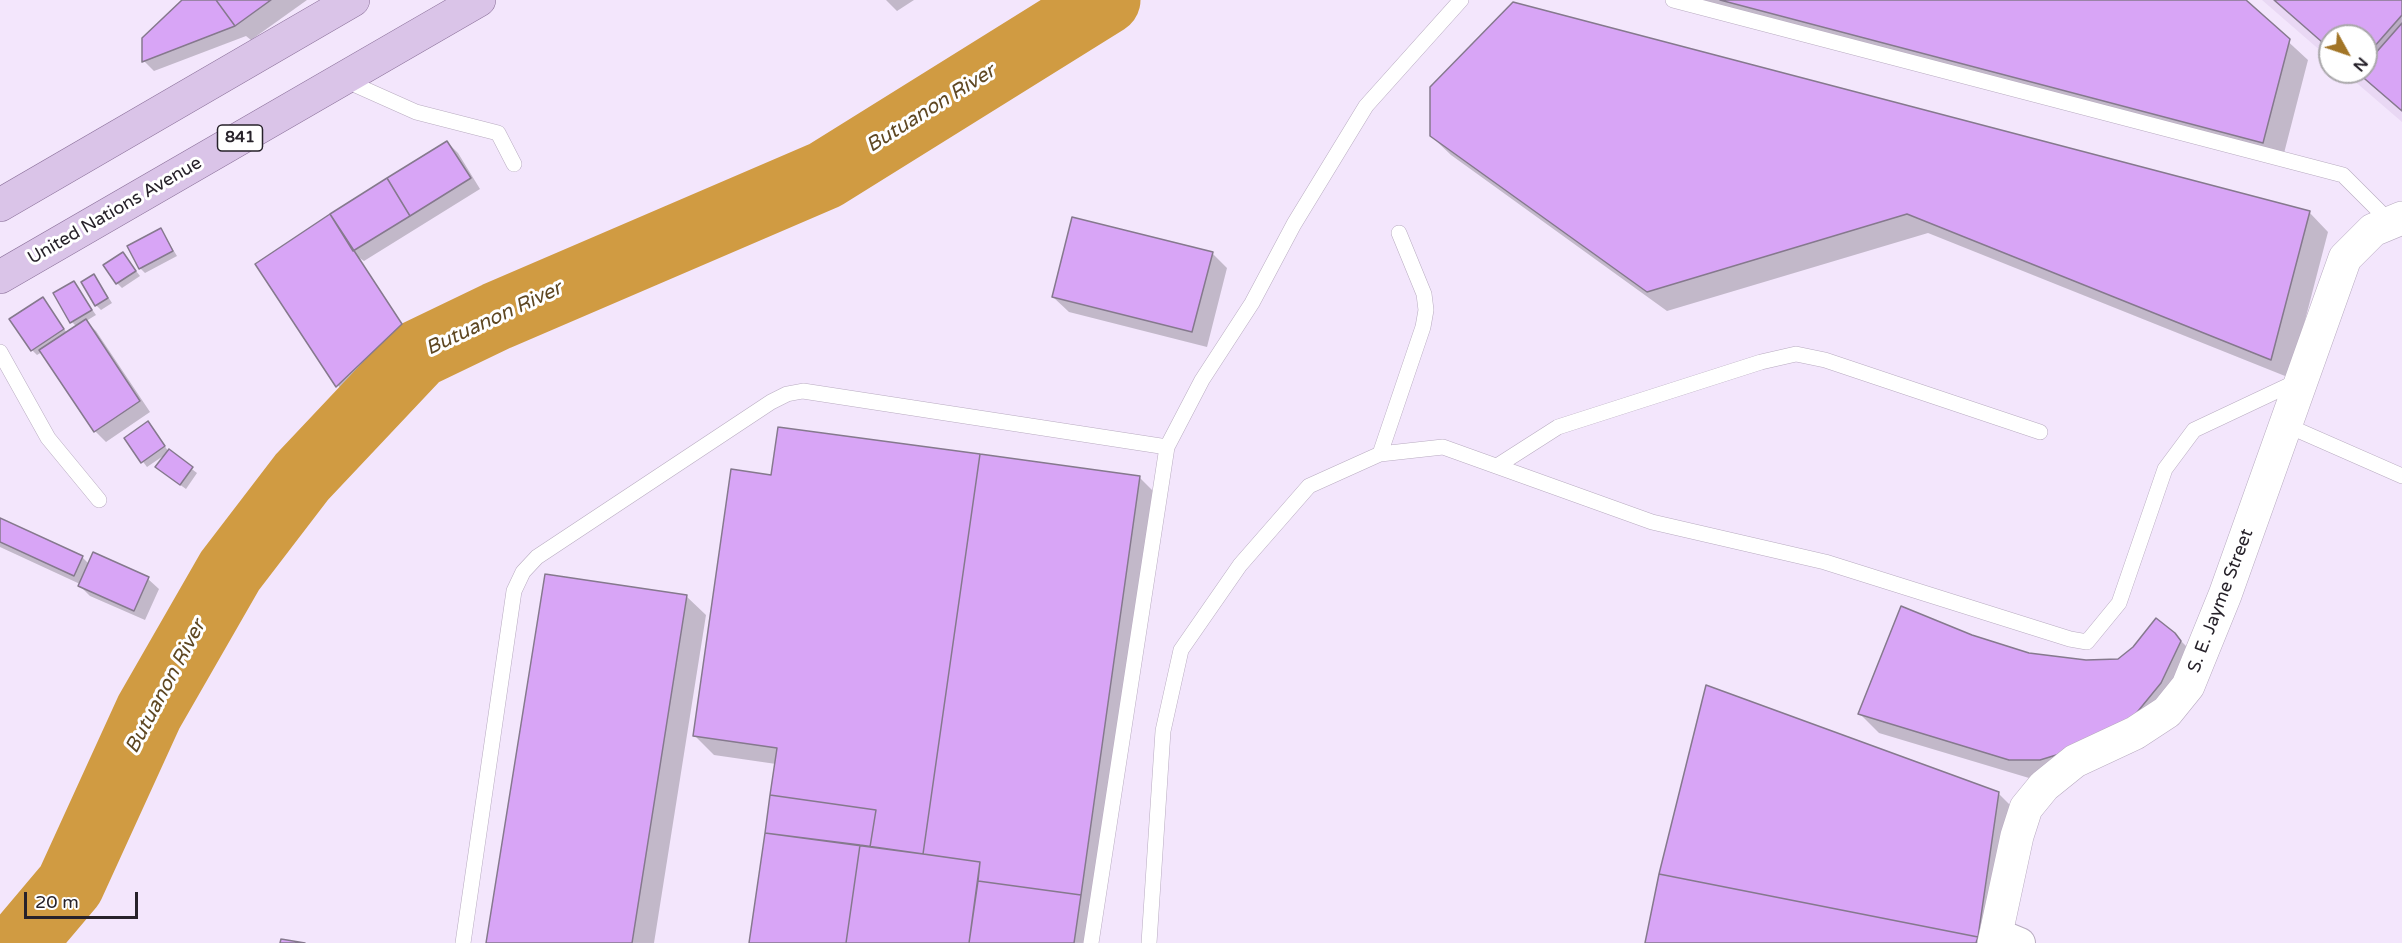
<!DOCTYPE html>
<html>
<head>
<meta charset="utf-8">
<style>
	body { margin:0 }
	#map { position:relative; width:2402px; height:943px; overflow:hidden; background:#f3e6fc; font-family:"Varela Round",sans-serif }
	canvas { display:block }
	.north { position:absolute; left:2318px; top:24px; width:60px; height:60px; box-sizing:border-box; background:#fff; border:2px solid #a9a7aa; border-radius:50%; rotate:130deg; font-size:16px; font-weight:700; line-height:24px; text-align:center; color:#27222a }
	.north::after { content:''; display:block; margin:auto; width:21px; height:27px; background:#a27527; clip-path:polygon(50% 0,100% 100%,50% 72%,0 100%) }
	.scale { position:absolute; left:24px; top:892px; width:114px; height:27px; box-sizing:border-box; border:3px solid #27222a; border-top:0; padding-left:8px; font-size:18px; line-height:21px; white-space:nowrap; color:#27222a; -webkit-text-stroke:4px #fff; paint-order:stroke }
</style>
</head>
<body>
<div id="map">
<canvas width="2402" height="943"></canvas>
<div class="north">N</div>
<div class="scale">20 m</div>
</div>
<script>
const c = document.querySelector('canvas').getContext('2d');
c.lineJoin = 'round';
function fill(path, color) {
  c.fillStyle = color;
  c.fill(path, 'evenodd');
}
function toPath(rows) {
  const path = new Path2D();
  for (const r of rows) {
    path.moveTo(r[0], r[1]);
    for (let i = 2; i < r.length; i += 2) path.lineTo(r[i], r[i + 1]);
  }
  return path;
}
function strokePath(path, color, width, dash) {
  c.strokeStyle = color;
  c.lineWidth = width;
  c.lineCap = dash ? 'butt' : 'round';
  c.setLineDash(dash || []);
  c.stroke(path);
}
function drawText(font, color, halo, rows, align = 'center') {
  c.font = font + ' "Varela Round",sans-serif';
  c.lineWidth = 6;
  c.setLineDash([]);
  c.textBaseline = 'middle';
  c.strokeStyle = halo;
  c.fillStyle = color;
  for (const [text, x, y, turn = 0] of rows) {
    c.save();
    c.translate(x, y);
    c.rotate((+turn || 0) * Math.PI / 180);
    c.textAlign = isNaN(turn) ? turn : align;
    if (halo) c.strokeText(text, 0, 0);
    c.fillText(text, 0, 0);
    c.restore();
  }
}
fill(toPath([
	[2262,0,2402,0,2402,122,2344,72,2366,72,2366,36,2330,36,2330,59]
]), '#e9d8f4');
fill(toPath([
	[184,0,307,0,251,40,246,36,154,71,144,61],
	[886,0,914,0,897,11],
	[1670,0,2243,0,2308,60,2282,161],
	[2274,0,2402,0,2402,111,2356,72,2366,72,2366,36,2330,36,2330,49],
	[1431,136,2309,212,2328,232,2290,378,1928,233,1667,311,1451,155],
	[447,142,458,153,480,189,364,261,358,257,406,330,342,391,257,265],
	[161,230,177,256,145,273,140,268],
	[1212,253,1227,268,1207,347,1069,312,1053,297],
	[123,254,140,276,122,288,117,283],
	[94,275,112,303,101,310,96,305],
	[73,283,96,315,86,321,96,331,150,412,106,442,95,431,42,352,37,355,32,350,43,299,67,333,77,327,72,322],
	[153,428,168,451,197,473,186,489,162,472,166,454,147,467,126,439],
	[773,477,1140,478,1159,497,1095,943,751,943,776,764,714,755,695,736],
	[0,520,82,557,89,564,148,579,159,589,145,620,90,596,80,586,80,584,0,547],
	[686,596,706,615,654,943,488,943],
	[2174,634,2194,654,2153,735,2132,753,2060,779,2029,778,1879,733,1860,714,1972,637,2029,655,2086,662,2119,660],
	[1998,793,2017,812,1998,943,1647,943]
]), '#0003');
strokePath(toPath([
	[21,943,70,885,149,712,230,571,302,477,418,354,497,316,825,175,1106,0]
]), '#d09b42', 69);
const building = toPath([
	[182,0,216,0,235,26,142,62,142,38,182,0],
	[216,0,271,0,235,26,216,0],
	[1720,0,2246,0,2290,39,2263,143,1720,0],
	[2274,0,2402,0,2402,15,2366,56,2366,36,2330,36,2330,49,2274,0],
	[1513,2,2310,211,2271,360,1907,214,1647,292,1430,136,1430,87,1513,2],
	[2402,23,2402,111,2358,73,2366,72,2366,64,2402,23],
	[447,141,471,178,410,216,387,178,447,141],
	[387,178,410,216,353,251,330,214,387,178],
	[330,214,402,324,336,387,255,264,330,214],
	[1072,217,1213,252,1192,332,1052,297,1072,217],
	[161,228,173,251,139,269,127,246,161,228],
	[123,252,136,271,116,284,103,265,123,252],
	[94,274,108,298,95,306,81,282,94,274],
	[74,281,92,310,70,323,53,293,74,281],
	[43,297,64,329,31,351,9,319,43,297],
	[86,319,140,401,94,432,39,350,86,319],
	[148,421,165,446,141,463,124,438,148,421],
	[778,427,980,454,923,854,870,847,876,810,770,795,777,748,693,736,731,469,771,475,778,427],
	[169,449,193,467,180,485,155,467,169,449],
	[980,454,1140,476,1081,895,978,881,980,862,923,854,980,454],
	[0,518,83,556,74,576,0,542,0,518],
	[93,552,149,577,134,611,78,586,93,552],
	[545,574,687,595,632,943,486,943,545,574],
	[1901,606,1972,635,2029,653,2086,660,2118,659,2133,647,2156,618,2175,633,2181,641,2161,683,2134,716,2066,752,2040,760,2009,760,1858,714,1901,606],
	[1706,685,1999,792,1978,937,1659,874,1706,685],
	[770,795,876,810,870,847,765,833,770,795],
	[765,833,860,845,846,943,749,943,765,833],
	[860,845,980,862,969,943,846,943,860,845],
	[1659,874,1978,937,1976,943,1645,943,1659,874],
	[978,881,1081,895,1074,943,969,943,978,881],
	[281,939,305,943,280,943,281,939]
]);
fill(building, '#d8a5f6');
strokePath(building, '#85798d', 1.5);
const lane = toPath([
	[1673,0,2343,175,2391,223],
	[342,79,416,112,498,133,514,164],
	[0,352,48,438,99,500],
	[2286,425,2402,476],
	[1380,454,1423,327,1426,310,1424,294,1399,233],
	[1497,466,1558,427,1761,362,1796,354,1825,360,2040,432],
	[463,943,514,591,523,572,537,557,771,402,787,394,803,391,1167,447],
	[1091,943,1167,447,1202,380,1252,303,1294,224,1366,106,1461,0],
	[1149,943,1163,731,1181,650,1240,565,1309,486,1380,454,1443,447,1652,522,1825,562,2070,639,2087,642,2119,603,2165,469,2194,430,2298,381]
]);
const street = toPath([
	[1996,933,2020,943]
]);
const secondary = toPath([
	[1994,943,2017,836,2026,808,2044,786,2075,761,2135,733,2167,712,2188,686,2225,595,2345,258,2373,230,2402,218]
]);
const primary = toPath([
	[0,205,353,0],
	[0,277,479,0]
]);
strokePath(lane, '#b8abc0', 16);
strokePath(street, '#b8abc0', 32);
strokePath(secondary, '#b8abc0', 34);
strokePath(primary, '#8c729b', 34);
strokePath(lane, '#fff', 15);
strokePath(street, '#fff', 30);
strokePath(secondary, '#fff', 33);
strokePath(primary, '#dac4e8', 33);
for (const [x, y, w] of [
	[240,138,45]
]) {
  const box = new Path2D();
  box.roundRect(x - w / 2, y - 13, w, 26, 4.5);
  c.fillStyle = '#fff';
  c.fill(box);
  strokePath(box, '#27222a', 1.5);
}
drawText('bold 16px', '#27222a', null, [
	["841",240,138]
]);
drawText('18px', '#27222a', '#fff', [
	["United Nations Avenue",115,211,-30],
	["S. E. Jayme Street",2221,601,-69]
]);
drawText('italic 20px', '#5e4722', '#fff', [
	["Butuanon River",931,109,-32],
	["Butuanon River",494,319,-25],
	["Butuanon River",166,687,-62]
]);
</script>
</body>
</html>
